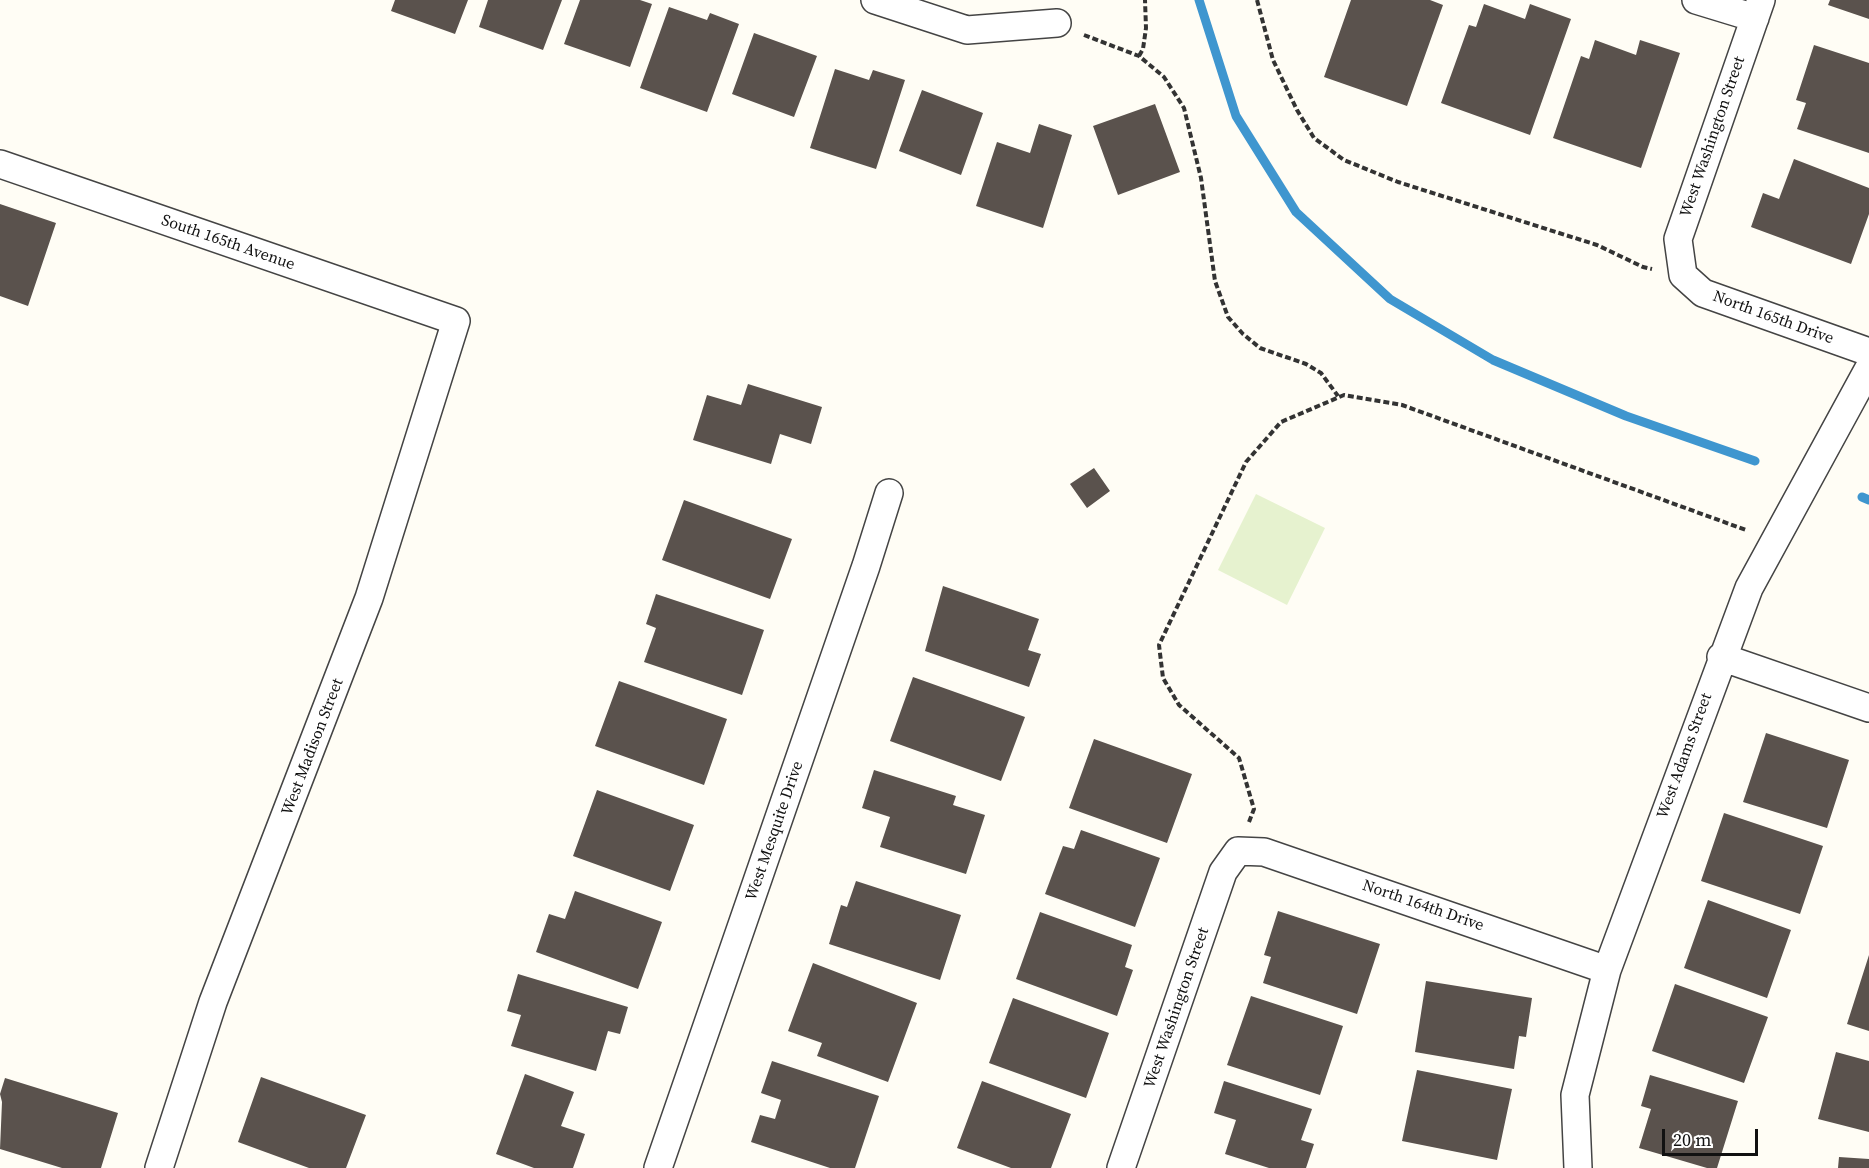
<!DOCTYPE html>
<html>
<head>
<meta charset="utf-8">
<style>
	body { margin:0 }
	#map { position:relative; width:1869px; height:1168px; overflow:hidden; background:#fffdf5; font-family:"Source Serif 4",serif }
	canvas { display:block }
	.scale { position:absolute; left:1662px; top:1129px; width:96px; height:27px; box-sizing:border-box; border:3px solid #111; border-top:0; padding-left:8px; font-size:18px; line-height:21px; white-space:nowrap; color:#111; -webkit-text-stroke:4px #fff; paint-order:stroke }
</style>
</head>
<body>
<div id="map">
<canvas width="1869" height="1168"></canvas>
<div class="scale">20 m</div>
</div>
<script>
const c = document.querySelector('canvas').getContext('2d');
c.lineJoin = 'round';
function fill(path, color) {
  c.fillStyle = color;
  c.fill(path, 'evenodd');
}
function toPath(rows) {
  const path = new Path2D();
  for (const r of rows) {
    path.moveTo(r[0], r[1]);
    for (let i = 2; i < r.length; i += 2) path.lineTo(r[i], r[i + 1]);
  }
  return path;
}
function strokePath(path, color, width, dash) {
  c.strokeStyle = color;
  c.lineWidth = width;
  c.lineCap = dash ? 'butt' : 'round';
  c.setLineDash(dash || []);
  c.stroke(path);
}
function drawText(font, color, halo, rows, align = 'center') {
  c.font = font + ' "Source Serif 4",serif';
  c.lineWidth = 6;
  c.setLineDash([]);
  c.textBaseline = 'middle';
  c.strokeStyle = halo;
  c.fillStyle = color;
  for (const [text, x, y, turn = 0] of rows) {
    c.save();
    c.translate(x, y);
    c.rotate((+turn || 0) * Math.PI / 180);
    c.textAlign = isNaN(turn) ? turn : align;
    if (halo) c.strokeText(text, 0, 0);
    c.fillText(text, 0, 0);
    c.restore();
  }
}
fill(toPath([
	[1256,494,1325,528,1287,605,1218,570]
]), '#e6f2cf');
strokePath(toPath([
	[1199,0,1236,116,1296,212,1390,299,1493,360,1626,416,1755,461],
	[1862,497,1869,500]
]), '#3f96cf', 9);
fill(toPath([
	[395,0,468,0,455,34,391,11],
	[488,0,562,0,543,50,479,27],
	[580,0,640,0,652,4,630,67,564,44],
	[1351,0,1430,0,1443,5,1407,106,1324,77],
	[1830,0,1869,0,1869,19,1828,5],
	[1484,4,1525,19,1530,4,1571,19,1530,135,1441,103,1469,25,1476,27],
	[669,7,707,20,710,13,739,24,707,112,640,88],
	[754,33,817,56,794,117,732,94],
	[1595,40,1636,55,1640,40,1680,53,1641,168,1553,138,1581,56,1589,59],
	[1814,45,1869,63,1869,153,1797,129,1806,103,1796,100],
	[835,69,869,80,873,70,905,80,876,169,810,148],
	[922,90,983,113,961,175,899,151],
	[1155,104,1180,172,1118,195,1093,126],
	[1039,124,1072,135,1043,228,976,206,997,142,1030,153],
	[1794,159,1869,188,1869,214,1851,264,1751,227,1763,193,1779,199],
	[0,204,56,223,28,306,0,296],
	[748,384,822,407,811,444,780,434,771,464,693,440,707,395,741,405],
	[1094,468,1110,491,1087,508,1070,484],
	[684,500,792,539,770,599,662,560],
	[943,586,1039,619,1028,650,1041,654,1029,687,925,651],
	[656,594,764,630,742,695,644,662,656,628,646,624],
	[913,677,1025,717,1001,781,890,741],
	[619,681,727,719,704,785,595,746],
	[1766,733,1849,760,1827,828,1743,802],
	[1094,739,1192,774,1167,843,1069,808],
	[874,770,956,796,953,805,985,815,966,874,880,847,890,817,862,808],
	[597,790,694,825,670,891,573,856],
	[1724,813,1823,846,1800,914,1701,881],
	[1081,830,1160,858,1135,927,1045,894,1063,846,1074,849],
	[856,881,961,915,940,980,829,944,841,905,847,907],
	[575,891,662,922,638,989,536,952,549,914,565,919],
	[1708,900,1791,930,1767,998,1684,968],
	[1278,911,1380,944,1357,1014,1263,983,1271,957,1264,955],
	[1040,912,1132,945,1125,967,1133,970,1117,1016,1016,979],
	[1869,955,1869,1031,1847,1024],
	[813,963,917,1003,888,1082,817,1056,822,1043,788,1031],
	[518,974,628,1007,620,1034,608,1031,596,1071,511,1046,521,1015,507,1011],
	[1426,981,1532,998,1526,1037,1519,1036,1514,1069,1415,1052],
	[1675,984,1768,1017,1744,1083,1652,1051],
	[1251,996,1343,1026,1320,1095,1227,1065],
	[1013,998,1109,1033,1086,1098,989,1063],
	[1836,1052,1869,1061,1869,1132,1818,1119],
	[772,1061,879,1096,855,1168,830,1168,751,1142,760,1115,775,1119,781,1100,761,1093],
	[1417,1070,1512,1089,1497,1160,1402,1141],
	[525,1074,574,1092,561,1126,585,1134,573,1168,534,1168,496,1154],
	[1650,1075,1738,1101,1717,1168,1707,1168,1639,1148,1651,1109,1641,1106],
	[261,1077,366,1115,346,1168,309,1168,238,1142],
	[5,1078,118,1113,101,1168,62,1168,0,1149,2,1102,0,1094],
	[982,1081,1071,1114,1051,1168,1011,1168,957,1148],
	[1224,1081,1312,1109,1301,1140,1314,1144,1306,1168,1269,1168,1225,1154,1236,1120,1214,1113],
	[1839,1157,1869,1159,1869,1168,1838,1168]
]), '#5a524d');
const street = toPath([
	[875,0,967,30,1057,23],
	[1696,0,1755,18],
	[1761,0,1678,239,1683,275,1703,293,1869,352],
	[0,164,456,321,369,598,213,1002,159,1168],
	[1721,657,1869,708],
	[658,1168,866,566,889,493],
	[1121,1168,1223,872,1238,851,1264,852,1607,970],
	[1578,1168,1575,1095,1607,970,1749,588,1869,368]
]);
strokePath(street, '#444', 30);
strokePath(toPath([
	[1257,0,1273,60,1297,110,1314,138,1344,160,1398,182,1597,245,1643,267,1652,269],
	[1084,35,1139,56,1164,77,1184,108,1201,178,1215,281,1228,317,1243,334,1260,348,1306,364,1321,373,1338,396],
	[1139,56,1143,49,1146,28,1145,0],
	[1249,822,1254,809,1239,758,1179,705,1163,678,1159,645,1246,462,1281,422,1344,395,1402,405,1746,530]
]), '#333', 4, [6, 3]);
strokePath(street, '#fff', 27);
drawText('16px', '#111', '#fff', [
	["West Washington Street",1713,137,-71],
	["South 165th Avenue",228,243,19],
	["North 165th Drive",1773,318,20],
	["West Madison Street",313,747,-69],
	["West Adams Street",1685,756,-70],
	["West Mesquite Drive",775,831,-71],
	["North 164th Drive",1423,906,19],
	["West Washington Street",1177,1008,-71]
]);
</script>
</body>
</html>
